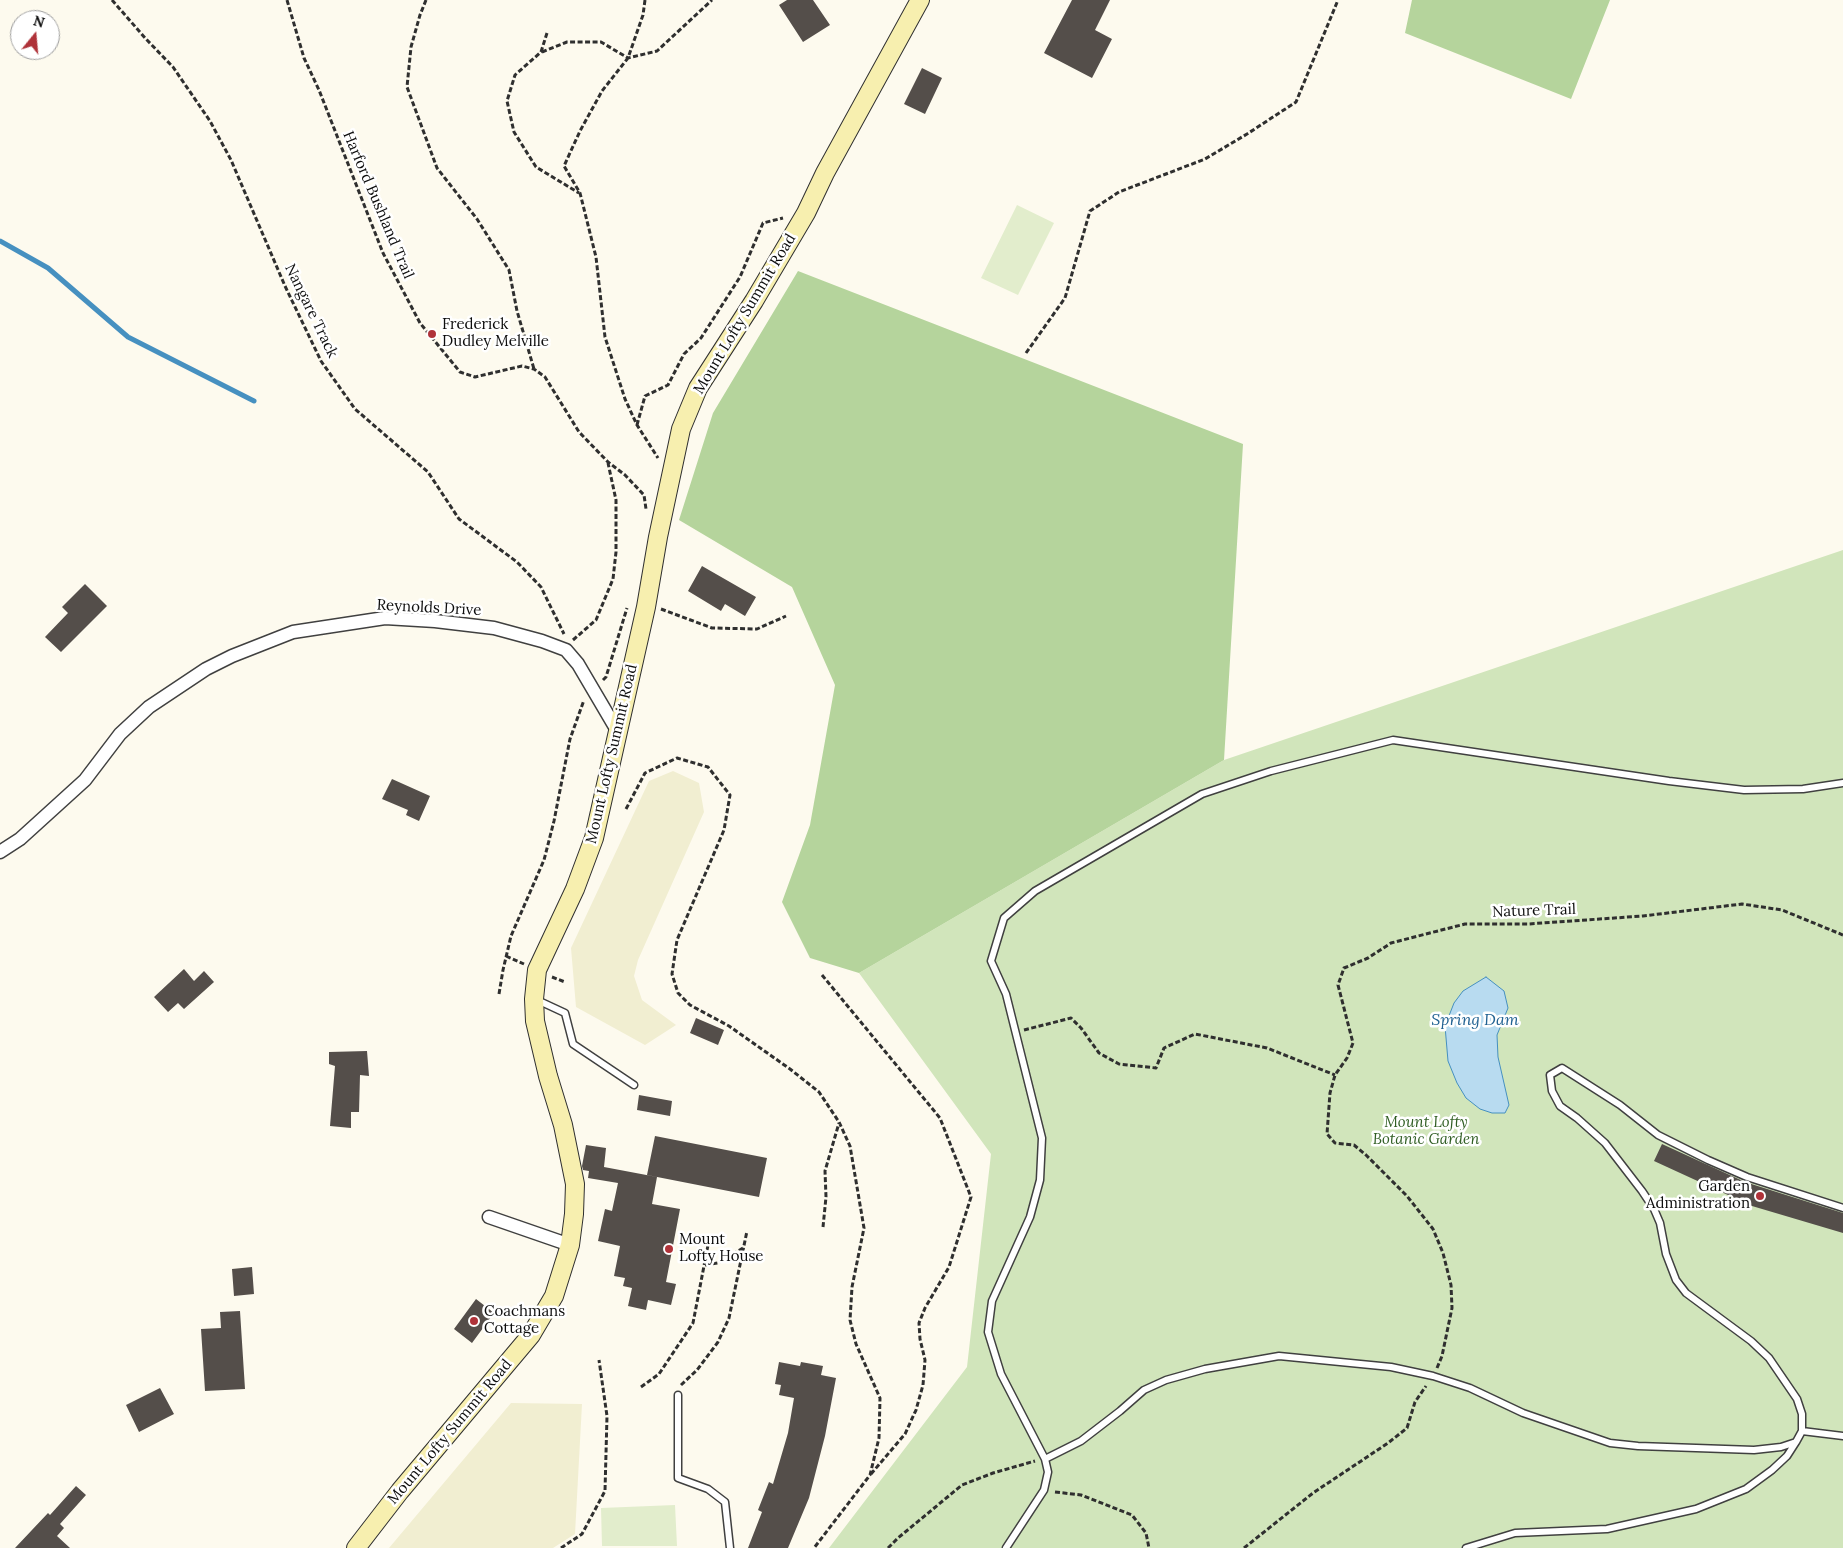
<!DOCTYPE html>
<html>
<head>
<meta charset="utf-8">
<style>
	body { margin:0 }
	#map { position:relative; width:1843px; height:1548px; overflow:hidden; background:#fdfaee; font-family:Lora,serif }
	canvas { display:block }
	.north { position:absolute; left:10px; top:10px; width:50px; height:50px; box-sizing:border-box; background:#fff; border:1px solid #9e9e9e; border-radius:50%; rotate:17deg; font-size:14px; font-weight:700; line-height:20px; text-align:center; color:#0d0d0d }
	.north::after { content:''; display:block; margin:auto; width:18px; height:22px; background:#af3239; clip-path:polygon(50% 0,100% 100%,50% 72%,0 100%) }
</style>
</head>
<body>
<div id="map">
<canvas width="1843" height="1548"></canvas>
<div class="north">N</div>
</div>
<script>
const c = document.querySelector('canvas').getContext('2d');
c.lineJoin = 'round';
function fill(path, color) {
  c.fillStyle = color;
  c.fill(path, 'evenodd');
}
function toPath(rows) {
  const path = new Path2D();
  for (const r of rows) {
    path.moveTo(r[0], r[1]);
    for (let i = 2; i < r.length; i += 2) path.lineTo(r[i], r[i + 1]);
  }
  return path;
}
function strokePath(path, color, width, dash) {
  c.strokeStyle = color;
  c.lineWidth = width;
  c.lineCap = dash ? 'butt' : 'round';
  c.setLineDash(dash || []);
  c.stroke(path);
}
function drawText(font, color, halo, rows, align = 'center') {
  c.font = font + ' Lora,serif';
  c.lineWidth = 5;
  c.setLineDash([]);
  c.textBaseline = 'middle';
  c.strokeStyle = halo;
  c.fillStyle = color;
  for (const [text, x, y, turn = 0] of rows) {
    c.save();
    c.translate(x, y);
    c.rotate((+turn || 0) * Math.PI / 180);
    c.textAlign = isNaN(turn) ? turn : align;
    if (halo) c.strokeText(text, 0, 0);
    c.fillText(text, 0, 0);
    c.restore();
  }
}
fill(toPath([
	[673,771,699,783,704,812,638,960,634,976,642,1000,676,1025,645,1045,576,1007,571,948,649,781],
	[511,1403,582,1404,575,1534,553,1548,389,1548]
]), '#f1eed1');
fill(toPath([
	[1843,550,1843,1548,829,1548,967,1367,991,1154,859,973,1224,760]
]), '#d1e5bb');
fill(toPath([
	[1412,0,1610,0,1571,99,1405,33],
	[798,271,1243,444,1224,760,859,973,810,958,782,902,810,825,835,685,792,587,679,520,713,413]
]), '#b5d49c');
fill(toPath([
	[1017,205,1054,223,1018,295,981,278],
	[675,1505,677,1546,602,1546,601,1508]
]), '#e2edcc');
const water = toPath([
	[1486,977,1504,991,1508,1008,1497,1035,1498,1057,1509,1105,1505,1113,1492,1113,1480,1109,1466,1098,1457,1083,1448,1061,1445,1026,1454,1003,1463,991,1486,977]
]);
fill(water, '#b8dbf0');
strokePath(water, '#4690c0', 1);
strokePath(toPath([
	[0,241,48,268,128,337,254,401]
]), '#4690c0', 5);
fill(toPath([
	[787,0,813,0,830,25,803,42,779,5],
	[1072,0,1110,0,1095,30,1112,39,1092,78,1044,53],
	[922,68,942,78,925,114,904,104],
	[702,566,756,597,745,616,725,604,721,611,688,591],
	[85,584,107,606,61,652,45,637,68,613,62,607],
	[392,779,430,796,419,821,406,815,408,810,382,799],
	[184,969,194,981,204,971,214,982,184,1009,178,1003,168,1012,154,997],
	[696,1018,724,1030,718,1045,690,1033],
	[367,1051,369,1076,360,1075,359,1112,351,1112,351,1128,330,1126,335,1066,329,1064,329,1052],
	[639,1095,672,1101,670,1116,637,1110],
	[655,1136,767,1158,759,1197,647,1175],
	[1662,1144,1745,1182,1843,1213,1843,1233,1752,1206,1654,1161],
	[586,1145,606,1148,604,1167,657,1177,652,1204,680,1209,666,1282,676,1284,671,1305,648,1300,646,1310,628,1306,632,1288,623,1286,625,1278,614,1276,620,1246,598,1241,605,1209,612,1211,618,1183,588,1178,589,1171,583,1170,582,1166],
	[252,1267,254,1294,234,1296,232,1269],
	[476,1299,494,1313,472,1343,454,1329],
	[240,1311,245,1389,205,1391,201,1329,221,1328,220,1312],
	[779,1362,800,1366,801,1362,823,1366,821,1375,836,1378,825,1436,809,1498,788,1548,748,1548,762,1512,758,1510,769,1482,773,1484,788,1433,794,1398,779,1395,781,1385,775,1384],
	[160,1388,174,1414,139,1432,126,1405],
	[76,1486,86,1495,60,1524,64,1528,57,1536,70,1548,15,1548,48,1513,50,1515]
]), '#544e4a');
const lane = toPath([
	[537,1000,565,1013,573,1044,634,1085],
	[678,1395,678,1478,708,1489,725,1502,730,1548],
	[1802,1431,1843,1436],
	[1045,1459,1081,1441,1120,1411,1144,1390,1166,1380,1205,1369,1279,1356,1391,1367,1433,1376,1470,1388,1523,1413,1610,1443,1638,1446,1754,1450,1781,1447,1796,1442,1802,1431,1802,1414,1797,1399,1769,1358,1751,1341,1686,1293,1676,1280,1666,1254,1660,1223,1654,1209,1642,1191,1605,1143,1577,1118,1560,1106,1552,1091,1550,1075,1562,1068,1620,1105,1658,1135,1708,1160,1747,1177,1843,1208],
	[1006,1548,1044,1490,1048,1472,1045,1459,1001,1374,988,1332,992,1301,1030,1217,1040,1180,1042,1138,1006,994,991,961,1004,918,1035,891,1202,794,1271,771,1393,740,1669,781,1744,790,1803,789,1843,783],
	[1466,1548,1515,1533,1607,1529,1696,1509,1746,1489,1772,1470,1787,1456,1796,1442]
]);
const street = toPath([
	[0,852,20,839,85,780,120,734,149,707,206,669,232,656,293,632,385,618,435,621,494,628,542,641,566,650,578,664,618,732],
	[489,1217,570,1245]
]);
const secondary = toPath([
	[356,1548,400,1491,531,1335,554,1296,570,1245,574,1214,575,1184,563,1125,548,1076,535,1021,534,999,537,970,575,889,594,838,646,607,658,537,681,429,698,388,754,301,806,213,825,173,920,0]
]);
strokePath(lane, '#404040', 9);
strokePath(street, '#404040', 15);
strokePath(secondary, '#2f2f2f', 20);
strokePath(toPath([
	[112,0,146,39,173,67,210,121,231,160,285,286,321,361,355,409,428,472,459,519,517,562,541,587,564,634],
	[287,0,304,58,319,90,383,253,420,323,460,372,475,377,522,366,534,369,545,377,579,432,608,462,625,475,644,495,646,509],
	[426,0,420,15,411,47,407,87,437,168,477,219,509,270,517,311,534,369],
	[645,0,643,15,628,58,602,91,580,131,564,166,580,193,596,257,605,337,625,399,637,425,658,458],
	[547,33,541,52,515,75,507,101,514,132,536,167,579,193],
	[542,52,567,42,601,42,628,58,657,51,712,0],
	[1026,353,1065,298,1090,211,1119,192,1205,159,1247,134,1296,102,1338,0],
	[637,425,645,396,668,385,684,354,701,338,740,277,763,223,783,218],
	[661,609,712,628,757,629,786,616],
	[573,640,596,620,613,579,616,552,616,500,608,463],
	[603,680,606,677,627,608],
	[626,809,645,773,677,758,708,767,730,795,724,830,677,940,672,974,678,993,690,1005,729,1026,790,1069,819,1092,839,1122,850,1146,864,1228,852,1287,850,1320,856,1344,880,1398,879,1438,870,1475,814,1548],
	[506,956,524,964],
	[822,975,940,1118,971,1197,949,1267,925,1308,919,1323,920,1339,925,1360,923,1385,916,1410,905,1434,871,1474],
	[552,977,565,982],
	[499,994,503,970,511,936,544,860,554,821,570,739,584,700],
	[1024,1030,1071,1018,1081,1028,1099,1053,1119,1064,1156,1068,1164,1048,1195,1034,1267,1048,1335,1075],
	[823,1227,826,1197,825,1171,839,1123],
	[705,1265,718,1263,743,1248],
	[1437,1368,1442,1356,1452,1308,1451,1285,1443,1253,1433,1229,1407,1196,1366,1155,1354,1145,1335,1143,1327,1134,1330,1093,1335,1075,1347,1058,1353,1043,1338,985,1344,968,1368,958,1391,943,1465,924,1528,924,1643,916,1742,904,1782,910,1843,935],
	[681,1385,697,1370,718,1342,729,1318,747,1231],
	[641,1387,659,1374,693,1323,709,1240],
	[1055,1492,1081,1495,1132,1515,1146,1533,1149,1548],
	[561,1548,582,1534,605,1491,607,1416,599,1360],
	[888,1548,898,1538,962,1485,993,1473,1035,1461],
	[1244,1548,1313,1493,1388,1443,1407,1428,1415,1402,1426,1386]
]), '#2f2f2f', 3, [5, 2.5]);
strokePath(lane, '#fff', 6);
strokePath(street, '#fff', 12);
strokePath(secondary, '#f7efaf', 18);
for (const [x, y, r, color] of [
	[432,334,5,"#af3239"],
	[1760,1196,5,"#af3239"],
	[669,1249,5,"#af3239"],
	[474,1321,5,"#af3239"]
]) {
  const dot = new Path2D();
  dot.arc(x, y, r, 0, 2 * Math.PI);
  c.fillStyle = color;
  c.fill(dot);
  strokePath(dot, '#fff', 2);
}
drawText('15px', '#0d0d0d', '#fff', [
	["Harford Bushland Trail",378,205,67],
	["Nangare Track",311,311,64],
	["Mount Lofty Summit Road",745,314,-59],
	["Reynolds Drive",429,608,3],
	["Mount Lofty Summit Road",612,754,-77],
	["Nature Trail",1534,911,-2],
	["Mount Lofty Summit Road",450,1432,-50]
]);
drawText('15px', '#0d0d0d', '#fff', [
	["Frederick",442,325],
	["Dudley Melville",442,342],
	["Garden",1750,1187,"right"],
	["Administration",1750,1204,"right"],
	["Mount",679,1240],
	["Lofty House",679,1257],
	["Coachmans",484,1312],
	["Cottage",484,1329]
], 'left');
drawText('italic 15px', '#305e24', '#fff', [
	["Mount Lofty",1426,1123],
	["Botanic Garden",1426,1140]
]);
drawText('italic 16px', '#226292', '#fff', [
	["Spring Dam",1475,1020]
]);
</script>
</body>
</html>
